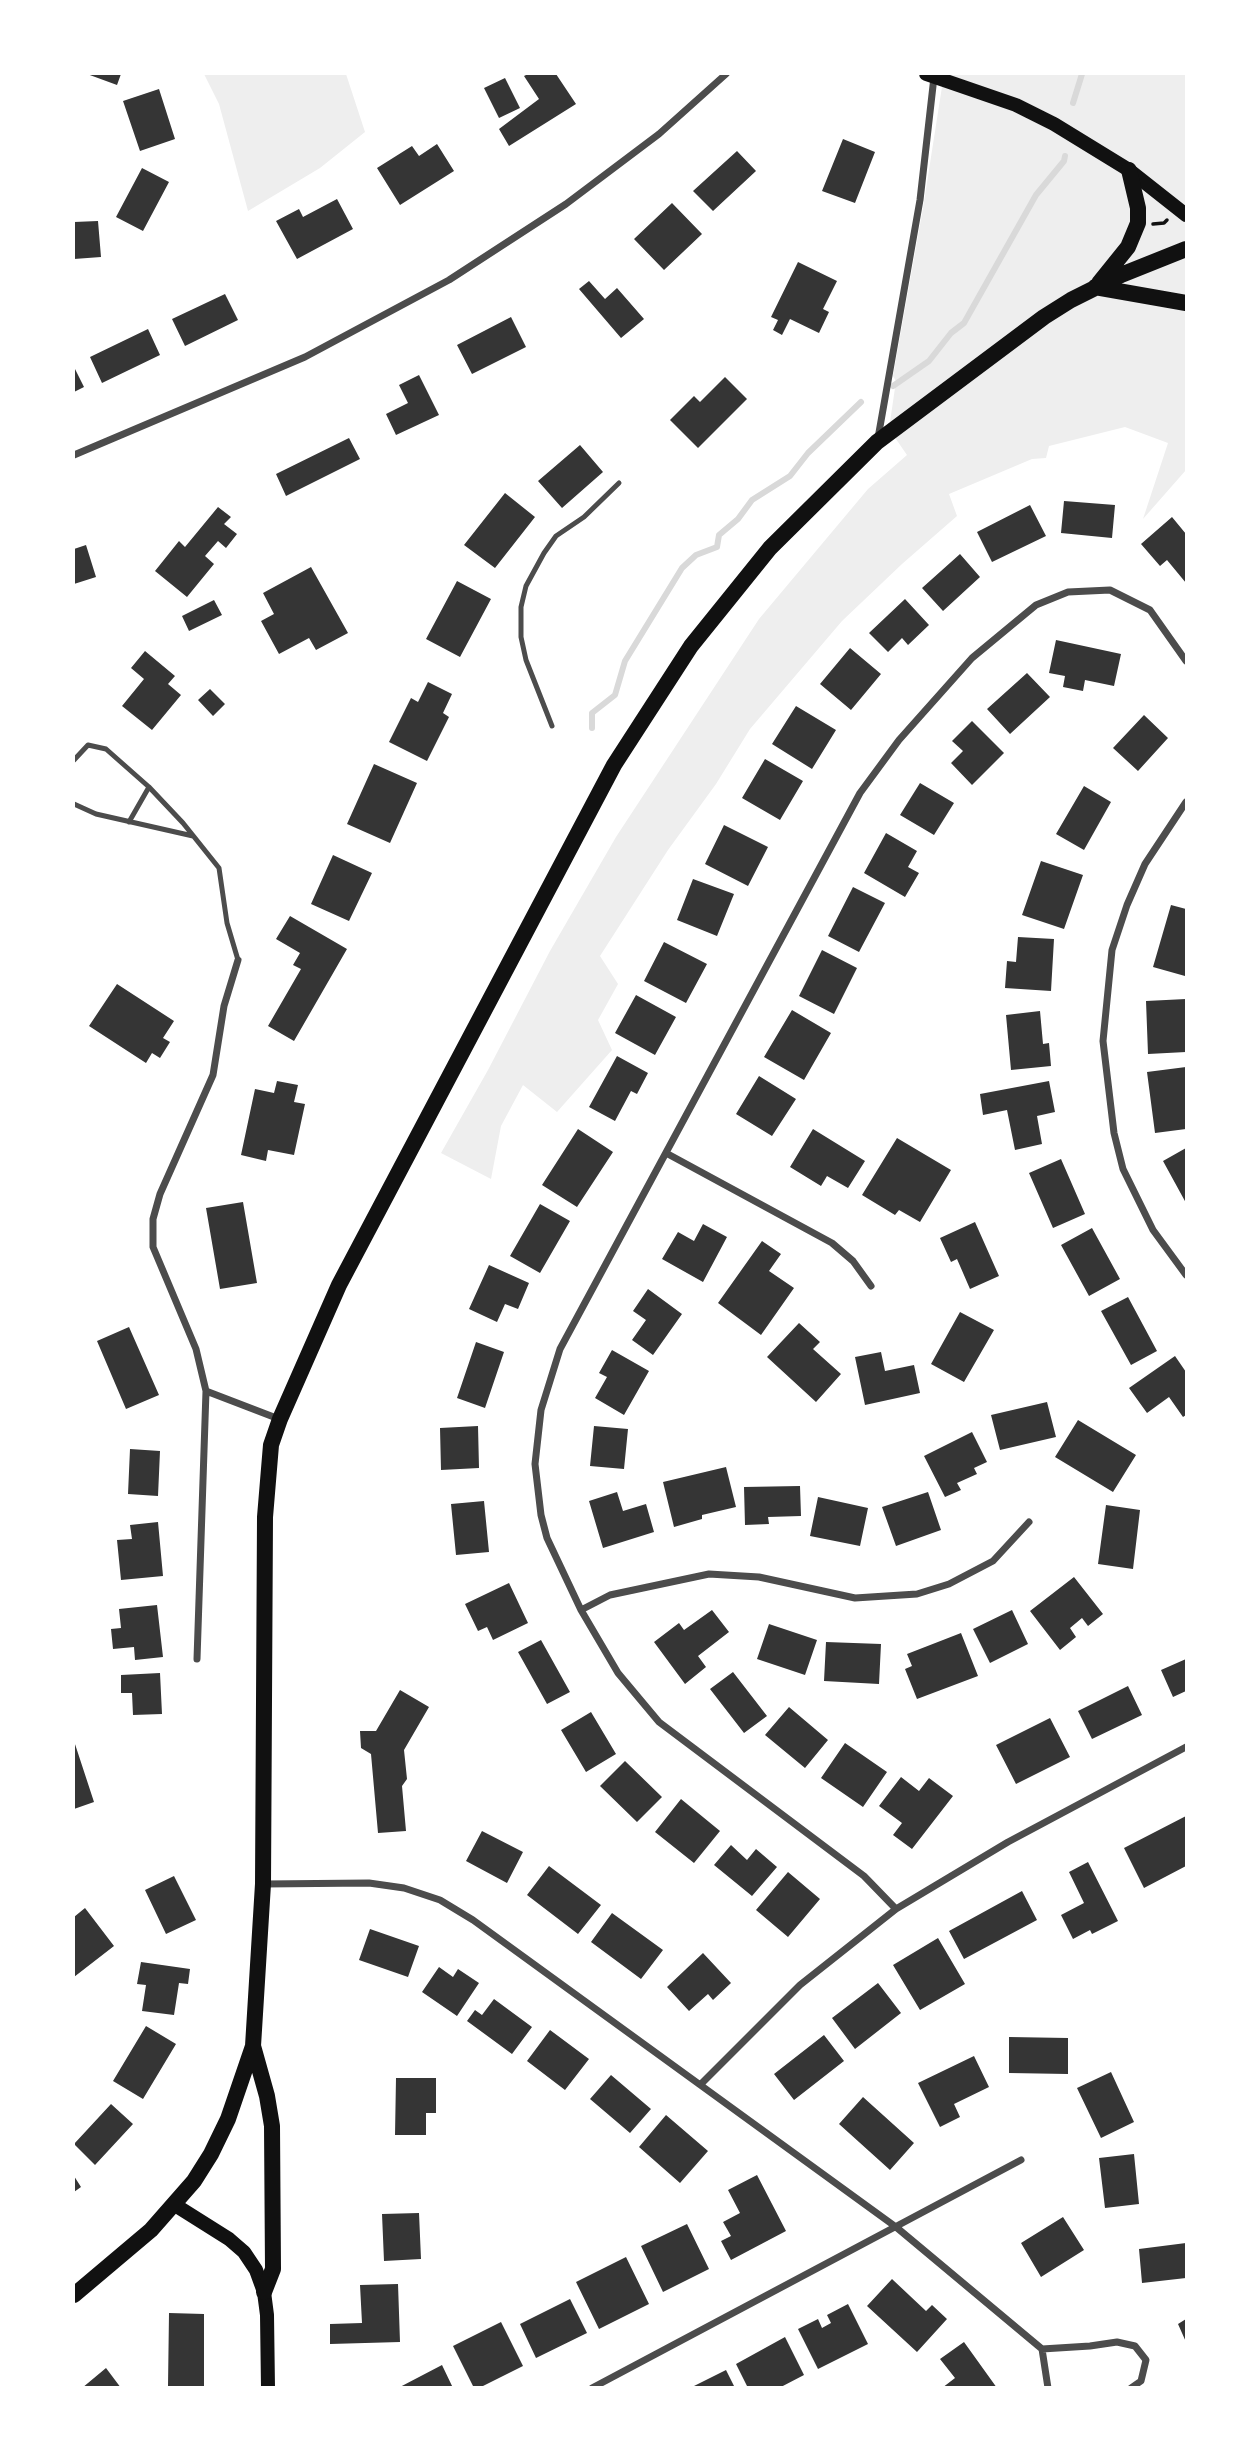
<!DOCTYPE html>
<html>
<head>
<meta charset="utf-8">
<style>
	body { margin:0 }
	#map { position:relative; width:1260px; height:2461px; overflow:hidden; background:#fff; font-family:"IBM Plex Sans",sans-serif }
	canvas { display:block }
	.frame { position:absolute; inset:0; border:75px solid #fff; pointer-events:none }
</style>
</head>
<body>
<div id="map">
<canvas width="1260" height="2461"></canvas>
<div class="frame"></div>
</div>
<script>
const c = document.querySelector('canvas').getContext('2d');
c.lineJoin = 'round';
function fill(path, color) {
  c.fillStyle = color;
  c.fill(path, 'evenodd');
}
function toPath(rows) {
  const path = new Path2D();
  for (const r of rows) {
    path.moveTo(r[0], r[1]);
    for (let i = 2; i < r.length; i += 2) path.lineTo(r[i], r[i + 1]);
  }
  return path;
}
function strokePath(path, color, width, dash) {
  c.strokeStyle = color;
  c.lineWidth = width;
  c.lineCap = dash ? 'butt' : 'round';
  c.setLineDash(dash || []);
  c.stroke(path);
}
fill(toPath([
	[204,74,346,74,365,132,320,168,248,211,219,104],
	[944,74,1186,74,1186,470,1143,519,1168,443,1125,427,1049,446,1046,458,1032,459,949,494,957,516,902,564,842,621,750,729,716,784,668,850,600,956,618,984,598,1020,612,1050,557,1112,523,1085,501,1126,491,1179,441,1153,488,1070,550,951,616,837,759,619,868,489,907,455,889,429,896,381,893,376,923,208]
]), '#eee');
strokePath(toPath([
	[1073,103,1082,74],
	[893,386,929,361,951,333,964,323,1036,195,1064,161,1065,156],
	[592,728,592,713,615,695,625,661,682,568,696,555,717,547,719,535,738,519,752,500,790,476,808,453,861,402]
]), '#d9d9d9', 6);
fill(toPath([
	[87,74,121,74,117,85],
	[528,74,556,74,576,104,509,146,499,129,539,99,524,76],
	[505,78,520,108,499,118,484,88],
	[159,89,175,139,140,151,123,101],
	[843,139,875,152,855,203,822,191],
	[437,144,454,171,400,205,377,168,412,146,419,156],
	[737,151,756,171,713,211,693,191],
	[142,168,169,182,143,231,116,217],
	[337,199,353,229,297,259,276,221,299,209,303,217],
	[672,203,702,234,664,270,634,239],
	[98,221,101,257,74,259,74,222],
	[798,262,837,281,823,309,829,312,819,333,790,319,782,335,773,330,778,320,771,317],
	[589,281,605,299,617,288,644,319,621,338,579,289],
	[225,294,238,320,185,346,172,319],
	[511,317,526,347,472,374,457,345],
	[148,329,160,355,102,383,90,357],
	[74,367,84,387,74,392],
	[419,375,439,415,396,435,386,414,408,403,399,385],
	[725,377,747,399,698,448,670,420,694,396,700,402],
	[349,438,360,459,286,496,276,474],
	[580,445,603,472,562,508,538,481],
	[505,493,535,517,495,568,464,545],
	[1064,501,1115,505,1112,538,1061,533],
	[1030,505,1046,536,992,562,977,532],
	[218,507,231,517,224,524,237,534,226,548,218,541,205,556,214,564,187,597,155,571,179,541,185,547],
	[1172,517,1186,534,1186,583,1167,560,1160,566,1141,544],
	[86,545,96,577,74,584,74,549],
	[960,554,980,577,943,611,922,588],
	[311,567,348,633,316,650,309,638,279,654,261,621,274,614,263,593],
	[457,581,491,599,460,657,426,639],
	[905,599,929,625,908,645,902,638,888,652,869,633],
	[214,600,222,615,189,631,182,616],
	[1056,640,1121,654,1114,686,1085,680,1083,691,1063,687,1065,676,1049,673],
	[850,648,881,674,851,710,820,684],
	[145,651,175,676,168,684,181,695,152,730,122,706,144,679,131,668],
	[1027,673,1050,697,1010,734,987,709],
	[428,682,452,694,443,713,449,717,427,761,389,742,411,698,418,702],
	[210,689,225,704,213,716,198,700],
	[796,706,836,730,812,769,772,744],
	[1144,715,1168,738,1138,771,1113,748],
	[972,721,1004,753,972,785,951,763,963,751,952,741],
	[765,759,803,781,780,820,742,798],
	[374,764,417,783,390,843,347,824],
	[920,783,954,803,934,835,900,815],
	[1084,786,1111,802,1084,850,1056,834],
	[724,825,768,847,748,886,705,864],
	[886,833,917,851,908,867,919,873,905,897,864,873],
	[333,855,372,873,349,921,311,904],
	[1041,861,1083,875,1064,929,1022,915],
	[693,879,734,894,717,936,677,920],
	[853,887,885,903,859,952,828,936],
	[1171,905,1186,909,1185,976,1153,967],
	[290,916,347,949,294,1041,268,1026,301,969,293,965,300,953,276,939],
	[1018,937,1054,939,1051,991,1005,988,1007,961,1016,962],
	[664,942,707,964,686,1003,644,981],
	[822,950,857,968,834,1014,799,996],
	[117,984,174,1021,163,1038,170,1042,160,1058,152,1053,146,1063,89,1026],
	[636,995,676,1017,655,1055,615,1033],
	[1186,999,1186,1052,1148,1054,1146,1001],
	[792,1010,831,1033,804,1080,764,1057],
	[1040,1011,1043,1044,1049,1043,1051,1066,1011,1070,1006,1015],
	[617,1056,648,1073,637,1094,631,1091,615,1121,589,1107],
	[1186,1067,1186,1129,1155,1133,1147,1072],
	[759,1076,796,1099,772,1136,736,1114],
	[277,1081,298,1085,294,1102,305,1104,294,1155,268,1150,266,1161,241,1155,255,1089,274,1093],
	[1049,1081,1055,1112,1037,1116,1042,1144,1015,1150,1007,1110,983,1115,980,1094],
	[578,1129,613,1152,577,1207,542,1185],
	[813,1129,865,1161,848,1188,827,1176,821,1186,790,1167],
	[897,1138,951,1170,920,1222,899,1210,895,1215,862,1195],
	[1186,1148,1186,1203,1163,1161],
	[1061,1159,1085,1214,1053,1228,1029,1173],
	[243,1202,257,1283,220,1289,206,1208],
	[540,1204,570,1221,540,1273,510,1256],
	[975,1222,999,1276,970,1289,957,1259,951,1262,940,1238],
	[703,1224,727,1237,703,1282,662,1259,678,1232,694,1241],
	[1092,1228,1120,1279,1089,1296,1061,1245],
	[762,1241,781,1254,769,1271,794,1288,761,1335,718,1303],
	[489,1265,529,1283,518,1309,505,1304,497,1322,469,1309],
	[648,1289,682,1314,653,1355,632,1340,646,1320,633,1311],
	[1128,1297,1157,1351,1131,1365,1101,1311],
	[960,1312,994,1330,964,1382,931,1364],
	[799,1323,820,1342,813,1349,841,1374,816,1402,767,1357],
	[129,1327,159,1395,126,1409,97,1341],
	[476,1342,504,1352,485,1408,457,1398],
	[612,1350,649,1371,624,1415,595,1398,607,1377,599,1373],
	[881,1352,885,1371,914,1365,920,1393,865,1405,855,1357],
	[1175,1356,1186,1372,1186,1415,1183,1417,1169,1397,1147,1413,1129,1388],
	[1047,1402,1056,1437,1000,1450,991,1415],
	[1078,1420,1136,1455,1113,1492,1055,1457],
	[478,1426,479,1468,441,1470,440,1428],
	[594,1426,628,1429,624,1469,590,1466],
	[972,1432,987,1462,974,1468,977,1474,957,1483,961,1490,945,1497,924,1456],
	[130,1449,160,1451,158,1496,128,1494],
	[726,1467,736,1507,702,1515,702,1519,674,1527,663,1482],
	[800,1486,801,1516,768,1517,769,1524,745,1525,744,1487],
	[617,1492,623,1511,646,1504,654,1532,603,1548,589,1501],
	[928,1492,941,1530,896,1546,882,1507],
	[818,1497,868,1508,860,1546,810,1536],
	[484,1501,489,1552,456,1555,451,1504],
	[1106,1505,1140,1510,1133,1569,1098,1564],
	[158,1522,163,1576,121,1580,117,1540,132,1539,130,1525],
	[1074,1577,1103,1614,1088,1626,1082,1618,1070,1628,1076,1637,1060,1650,1030,1611],
	[509,1583,528,1623,493,1640,487,1627,478,1631,465,1604],
	[157,1605,163,1657,135,1660,134,1647,113,1649,111,1629,121,1628,119,1609],
	[712,1610,729,1632,698,1656,706,1667,685,1684,654,1642,679,1623,684,1630],
	[1012,1610,1028,1644,990,1663,973,1629],
	[769,1624,817,1640,805,1675,757,1659],
	[961,1633,978,1676,917,1699,905,1669,912,1666,907,1654],
	[541,1640,570,1692,547,1704,518,1652],
	[826,1642,881,1644,879,1684,824,1681],
	[1186,1659,1186,1691,1173,1697,1161,1670],
	[733,1672,767,1716,744,1733,710,1689],
	[160,1673,162,1714,133,1715,132,1693,121,1693,121,1675],
	[1128,1686,1142,1715,1092,1739,1078,1711],
	[400,1690,429,1707,404,1750,407,1779,402,1786,406,1831,378,1833,371,1754,361,1748,360,1731,376,1731],
	[789,1707,828,1740,805,1768,765,1735],
	[591,1712,616,1754,586,1772,561,1730],
	[1050,1718,1070,1757,1016,1784,996,1745],
	[74,1741,94,1802,74,1809],
	[845,1743,887,1772,863,1807,821,1778],
	[625,1761,662,1797,637,1822,600,1786],
	[901,1777,919,1791,929,1778,953,1796,912,1849,893,1835,902,1823,879,1806],
	[681,1799,720,1831,694,1863,655,1832],
	[1186,1816,1186,1866,1144,1888,1124,1848],
	[482,1831,523,1852,507,1883,466,1861],
	[731,1845,747,1860,756,1849,777,1867,752,1896,714,1865],
	[1088,1862,1118,1921,1092,1934,1090,1930,1073,1939,1061,1915,1084,1903,1069,1872],
	[549,1866,601,1905,578,1934,527,1895],
	[788,1872,820,1899,788,1937,756,1910],
	[174,1876,196,1920,166,1934,145,1890],
	[1022,1891,1037,1920,964,1959,949,1931],
	[85,1908,114,1946,74,1977,74,1917],
	[612,1913,663,1950,641,1979,591,1942],
	[370,1929,419,1946,408,1977,359,1960],
	[938,1938,965,1984,920,2010,893,1965],
	[703,1953,731,1983,713,2000,708,1994,689,2011,667,1987],
	[141,1962,190,1969,188,1984,179,1983,174,2015,142,2011,146,1985,137,1984],
	[439,1967,453,1977,458,1969,479,1983,457,2016,422,1992],
	[878,1983,901,2013,855,2049,832,2018],
	[494,1999,532,2027,512,2054,467,2021,475,2010,482,2015],
	[146,2026,176,2044,143,2099,113,2081],
	[550,2030,589,2059,565,2090,527,2061],
	[824,2035,844,2061,794,2100,774,2074],
	[1009,2037,1068,2038,1068,2074,1009,2073],
	[974,2056,989,2087,954,2104,960,2117,940,2127,918,2083],
	[1111,2072,1134,2122,1101,2138,1077,2088],
	[611,2075,651,2109,630,2133,590,2099],
	[396,2078,436,2078,436,2113,426,2113,426,2135,395,2135],
	[863,2097,914,2143,890,2170,839,2124],
	[111,2104,133,2124,95,2165,74,2144],
	[666,2115,708,2151,680,2183,639,2147],
	[1134,2154,1139,2204,1105,2208,1099,2158],
	[757,2175,786,2231,731,2260,721,2241,731,2236,723,2222,740,2213,728,2190],
	[74,2176,81,2187,74,2192],
	[419,2213,421,2259,384,2261,382,2214],
	[1063,2217,1084,2250,1041,2277,1021,2243],
	[687,2224,709,2269,663,2292,641,2246],
	[1186,2243,1186,2278,1142,2283,1139,2249],
	[626,2257,649,2304,599,2329,576,2282],
	[892,2279,926,2311,932,2305,947,2319,917,2352,867,2306],
	[398,2284,400,2342,330,2344,330,2324,362,2323,360,2285],
	[570,2299,587,2333,536,2358,520,2324],
	[848,2304,868,2344,818,2369,798,2329,818,2319,822,2328,831,2323,827,2315],
	[169,2313,204,2314,204,2387,168,2386],
	[1186,2319,1186,2342,1178,2324],
	[501,2322,523,2366,479,2388,474,2388,453,2346],
	[785,2337,804,2375,779,2388,748,2388,736,2364],
	[964,2342,997,2388,942,2388,955,2378,940,2359],
	[442,2365,453,2388,398,2388],
	[106,2368,121,2388,82,2388],
	[726,2370,735,2388,690,2388]
]), '#353535');
strokePath(toPath([
	[1153,224,1164,223,1167,220]
]), '#111', 3.5);
strokePath(toPath([
	[552,726,526,660,521,637,521,607,526,586,544,553,556,536,584,517,619,483],
	[74,760,88,745,106,749,149,787,183,823,219,868,227,923,238,960],
	[74,804,96,814,193,836],
	[129,822,149,787]
]), '#4c4c4c', 5);
strokePath(toPath([
	[878,438,920,200,934,77],
	[74,455,305,357,449,280,566,204,659,134,726,74],
	[1186,802,1145,864,1127,905,1112,950,1103,1041,1114,1133,1123,1169,1153,1230,1186,1275],
	[238,960,224,1006,213,1075,160,1194,153,1219,153,1247,196,1349,206,1391,279,1419],
	[666,1153,832,1243,853,1261,871,1286],
	[581,1610,610,1595,709,1574,759,1577,855,1598,917,1594,949,1584,993,1561,1029,1522],
	[197,1659,206,1391],
	[264,1884,369,1883,404,1888,440,1900,473,1920,896,2227,1042,2349,1048,2388],
	[896,1909,864,1876,659,1722,618,1673,581,1610,547,1538,541,1515,535,1464,541,1410,560,1349,860,793,899,740,972,658,1036,605,1068,592,1110,590,1150,610,1186,661],
	[701,2084,800,1985,896,1909,1008,1842,1186,1747],
	[1042,2349,1090,2346,1117,2342,1135,2346,1146,2360,1141,2381,1131,2388],
	[592,2388,1021,2160]
]), '#4c4c4c', 7);
strokePath(toPath([
	[926,74,1016,105,1054,124,1129,170,1186,215],
	[175,2205,229,2239,244,2252,256,2270,264,2292,267,2315,268,2388]
]), '#111', 14);
strokePath(toPath([
	[1099,283,1128,247,1138,223,1138,208,1129,170],
	[1095,287,1186,303],
	[253,2046,267,2096,272,2126,273,2269,264,2292],
	[74,2295,151,2230,194,2181,211,2154,228,2119,253,2046,263,1884,265,1517,271,1445,280,1419,339,1285,614,765,691,646,770,548,877,442,1044,317,1071,300,1121,275,1186,249]
]), '#111', 16);
</script>
</body>
</html>
